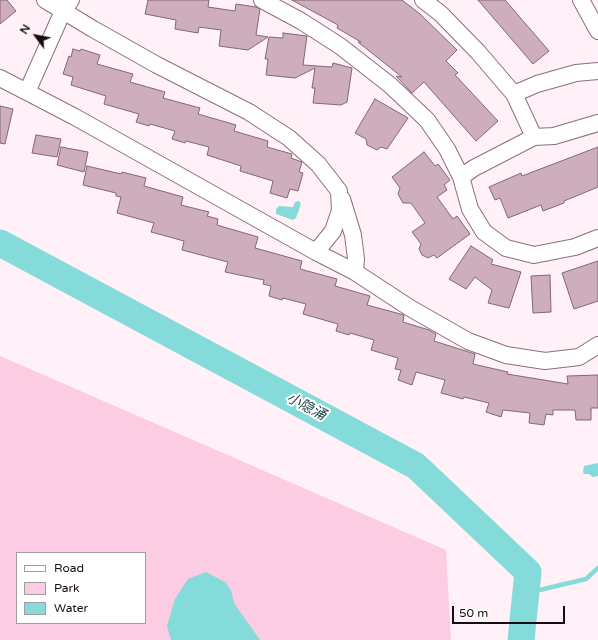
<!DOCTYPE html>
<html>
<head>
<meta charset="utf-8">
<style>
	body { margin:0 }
	#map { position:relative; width:598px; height:640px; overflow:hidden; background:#fff1f7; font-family:"Varela Round",sans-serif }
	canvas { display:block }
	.legend { position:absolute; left:16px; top:552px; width:130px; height:72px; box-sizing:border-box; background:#fff; border:1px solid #a29ea0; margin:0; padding:5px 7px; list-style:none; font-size:12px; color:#170c12 }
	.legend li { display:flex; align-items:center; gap:8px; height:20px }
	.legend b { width:20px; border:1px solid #a29ea0 }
	.north { position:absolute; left:16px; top:16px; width:40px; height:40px; -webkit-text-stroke:3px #fff; paint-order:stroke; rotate:302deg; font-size:11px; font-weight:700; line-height:16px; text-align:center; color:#170c12 }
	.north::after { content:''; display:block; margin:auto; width:14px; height:18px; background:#170c12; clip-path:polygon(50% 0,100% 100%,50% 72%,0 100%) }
	.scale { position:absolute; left:452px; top:606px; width:113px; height:18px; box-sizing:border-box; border:2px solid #170c12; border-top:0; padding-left:5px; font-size:12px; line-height:14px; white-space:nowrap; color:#170c12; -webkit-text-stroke:3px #fff; paint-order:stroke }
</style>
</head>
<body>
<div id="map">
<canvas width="598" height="640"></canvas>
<ul class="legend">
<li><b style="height:5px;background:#fff"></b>Road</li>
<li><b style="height:11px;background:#fbcce2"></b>Park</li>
<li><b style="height:11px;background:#85dbd9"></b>Water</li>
</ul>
<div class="north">N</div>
<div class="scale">50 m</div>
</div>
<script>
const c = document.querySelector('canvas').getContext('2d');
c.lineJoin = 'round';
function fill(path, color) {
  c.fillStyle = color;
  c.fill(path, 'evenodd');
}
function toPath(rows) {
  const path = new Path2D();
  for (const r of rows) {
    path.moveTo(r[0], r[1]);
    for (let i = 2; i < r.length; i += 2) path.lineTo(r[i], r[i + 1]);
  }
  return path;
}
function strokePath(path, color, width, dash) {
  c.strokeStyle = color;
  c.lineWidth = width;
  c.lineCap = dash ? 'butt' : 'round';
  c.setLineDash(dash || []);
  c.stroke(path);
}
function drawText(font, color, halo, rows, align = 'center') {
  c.font = font + ' "Varela Round","Noto Sans SC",sans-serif';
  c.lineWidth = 4;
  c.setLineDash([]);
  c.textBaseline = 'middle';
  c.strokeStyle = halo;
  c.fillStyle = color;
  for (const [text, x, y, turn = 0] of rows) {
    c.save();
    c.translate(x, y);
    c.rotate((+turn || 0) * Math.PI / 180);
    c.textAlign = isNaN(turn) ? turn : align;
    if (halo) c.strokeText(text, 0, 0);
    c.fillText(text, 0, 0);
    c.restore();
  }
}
fill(toPath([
	[0,356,446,550,451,640,0,640],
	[17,553,145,553,145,623,17,623]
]), '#fbcce2');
fill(toPath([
	[299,201,301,204,296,218,293,220,276,214,276,209,279,206,293,207,295,202],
	[598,463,598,476,593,477,589,474,584,474,583,472,584,466],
	[206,572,225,582,231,590,234,603,260,640,171,640,167,626,175,599,188,579]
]), '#85dbd9');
strokePath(toPath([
	[527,593,586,579,598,568]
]), '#85dbd9', 4.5);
strokePath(toPath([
	[0,243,416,466,528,572,521,640]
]), '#85dbd9', 27);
const building = toPath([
	[0,0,7,0,16,11,0,24,0,0],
	[148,0,209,0,208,7,235,11,236,4,256,7,260,9,256,35,268,37,248,50,219,46,221,30,199,27,198,33,175,29,176,20,145,14,148,0],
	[292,0,402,0,420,14,457,50,446,61,458,73,455,75,498,121,476,141,424,82,412,93,396,76,402,77,358,42,361,42,337,28,338,25,292,0],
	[478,0,505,0,549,51,533,64,478,0],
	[283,33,307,36,303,65,332,67,333,63,352,68,347,102,341,105,313,103,315,88,312,88,315,68,295,78,266,75,268,59,265,59,269,37,283,38,283,33],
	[73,49,80,51,81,49,100,55,97,64,133,74,130,82,165,92,163,98,200,108,198,114,236,125,234,131,268,141,267,147,292,154,291,158,302,162,299,172,303,173,298,191,290,189,287,198,270,193,273,181,240,171,241,166,207,155,209,147,186,141,185,143,172,139,175,131,150,124,149,126,136,122,139,114,104,104,106,96,71,85,73,77,63,74,69,56,71,57,73,49],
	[375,99,408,118,387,149,381,147,377,150,367,145,366,139,355,133,375,99],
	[0,106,13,109,5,144,0,143,0,106],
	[36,135,61,139,57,157,32,153,36,135],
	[61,147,88,152,84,172,57,165,61,147],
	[598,147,598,187,564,201,564,203,543,211,541,205,508,218,500,198,495,200,489,187,521,173,522,176,598,147],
	[424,152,435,166,438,164,450,180,444,185,447,190,437,197,453,219,457,216,470,234,437,258,434,255,428,258,422,255,419,249,421,244,412,232,425,223,411,203,403,203,398,194,400,188,392,177,424,152],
	[87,166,121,174,122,172,146,178,144,186,183,197,181,205,209,212,207,216,218,219,217,225,258,237,255,248,302,261,300,269,337,279,335,286,370,296,367,305,404,315,403,322,429,330,436,334,434,341,475,354,473,364,508,372,507,374,568,384,567,376,598,375,598,408,591,408,591,420,576,420,575,410,553,410,553,415,546,414,544,425,529,423,530,413,503,410,501,417,486,412,489,403,464,397,463,399,441,393,445,380,416,372,412,385,398,380,401,370,395,369,398,358,371,350,374,340,350,333,349,335,336,331,338,324,303,314,306,304,283,298,282,300,269,296,271,286,263,284,264,280,225,272,228,262,182,250,184,241,151,232,154,223,117,213,121,197,116,196,116,193,83,185,87,166],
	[471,246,493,260,491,264,521,272,509,308,488,303,492,290,475,277,466,289,449,279,471,246],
	[598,261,598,301,574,309,562,273,598,261],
	[550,275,551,312,533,313,531,276,550,275]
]);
fill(building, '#ceadbc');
strokePath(building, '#846674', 1);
const minor = toPath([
	[262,0,301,21,340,46,390,85,427,120,447,149,461,177],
	[423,0,441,14,478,52,514,94],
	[581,0,598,31],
	[598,71,576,73,537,84,514,94,534,137,554,136,598,123],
	[0,78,27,92,63,11,71,0],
	[27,92,75,117,316,252,333,231,340,210,339,191,318,164,289,138,249,112,157,65,93,29,45,0],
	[534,137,474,168,461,177,470,209,484,232,506,248,534,255,575,247,598,238],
	[316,252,355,272,356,259,353,235,342,199],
	[355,272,410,308,468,341,506,355,545,361,579,357,598,345]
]);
strokePath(minor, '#8d6e7d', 18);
strokePath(minor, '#fff', 16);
drawText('italic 14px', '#194241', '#fff', [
	["小隐涌",306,407,28]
]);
</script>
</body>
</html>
